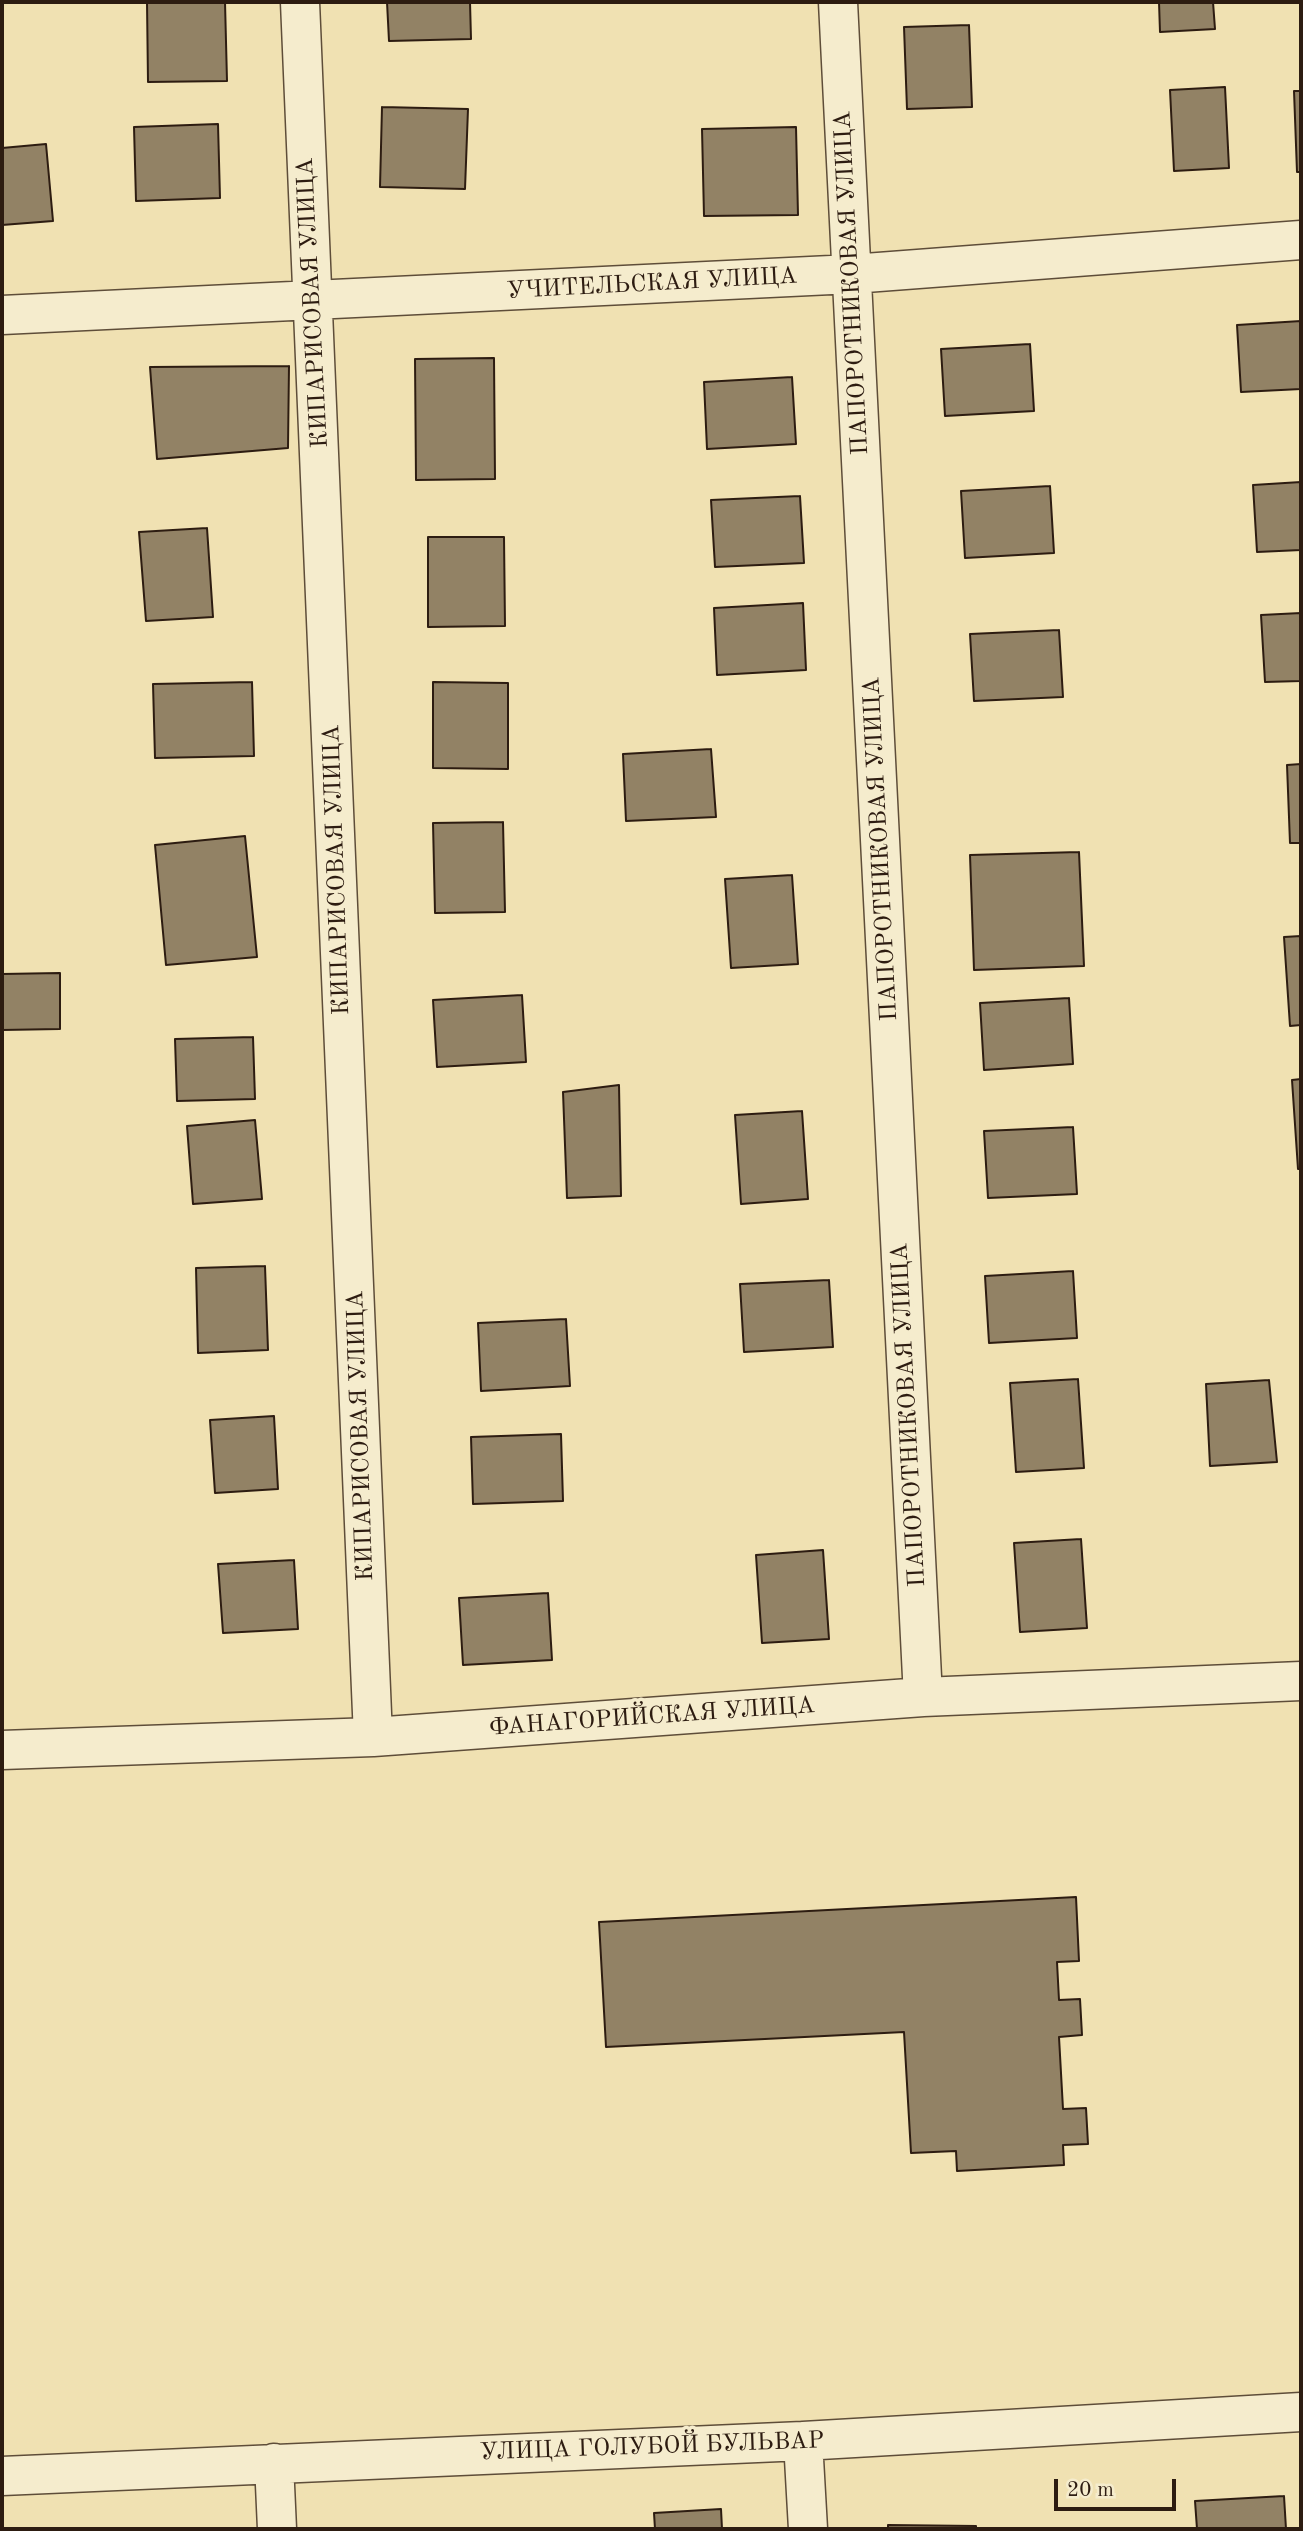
<!DOCTYPE html>
<html>
<head>
<meta charset="utf-8">
<style>
	body { margin:0 }
	#map { position:relative; width:1303px; height:2531px; overflow:hidden; background:#f0e1b2; font-family:"Old Standard TT",serif }
	canvas { display:block }
	.frame { position:absolute; inset:0; border:4px solid #2d1c11; pointer-events:none }
	.scale { position:absolute; left:1054px; top:2479px; width:122px; height:32px; box-sizing:border-box; border:4px solid #2d1c11; border-top:0; padding-left:9px; font-size:21px; line-height:24px; white-space:nowrap; color:#2d1c11; -webkit-text-stroke:5px #f5eccd; paint-order:stroke }
</style>
</head>
<body>
<div id="map">
<canvas width="1303" height="2531"></canvas>
<div class="frame"></div>
<div class="scale">20 m</div>
</div>
<script>
const c = document.querySelector('canvas').getContext('2d');
c.lineJoin = 'round';
function fill(path, color) {
  c.fillStyle = color;
  c.fill(path, 'evenodd');
}
function toPath(rows) {
  const path = new Path2D();
  for (const r of rows) {
    path.moveTo(r[0], r[1]);
    for (let i = 2; i < r.length; i += 2) path.lineTo(r[i], r[i + 1]);
  }
  return path;
}
function strokePath(path, color, width, dash) {
  c.strokeStyle = color;
  c.lineWidth = width;
  c.lineCap = dash ? 'butt' : 'round';
  c.setLineDash(dash || []);
  c.stroke(path);
}
function drawText(font, color, halo, rows, align = 'center') {
  c.font = font + ' "Old Standard TT",serif';
  c.lineWidth = 7;
  c.setLineDash([]);
  c.textBaseline = 'middle';
  c.strokeStyle = halo;
  c.fillStyle = color;
  for (const [text, x, y, turn = 0] of rows) {
    c.save();
    c.translate(x, y);
    c.rotate((+turn || 0) * Math.PI / 180);
    c.textAlign = isNaN(turn) ? turn : align;
    if (halo) c.strokeText(text, 0, 0);
    c.fillText(text, 0, 0);
    c.restore();
  }
}
const building = toPath([
	[147,2,225,2,227,81,148,82,147,2],
	[387,2,470,2,471,39,389,41,387,2],
	[1159,2,1213,2,1215,29,1160,32,1159,2],
	[969,25,972,107,907,109,904,27,969,25],
	[1225,87,1229,168,1174,171,1170,90,1225,87],
	[1294,91,1301,91,1301,172,1297,172,1294,91],
	[382,107,468,109,465,189,380,187,382,107],
	[218,124,220,198,136,201,134,127,218,124],
	[796,127,798,215,704,216,702,129,796,127],
	[46,144,53,221,2,225,2,148,46,144],
	[1301,321,1301,389,1241,392,1237,325,1301,321],
	[1030,344,1034,411,945,416,941,349,1030,344],
	[494,358,495,479,416,480,415,359,494,358],
	[289,366,288,448,157,459,150,367,289,366],
	[792,377,796,444,707,449,704,382,792,377],
	[1301,482,1301,550,1257,552,1253,485,1301,482],
	[1050,486,1054,553,965,558,961,491,1050,486],
	[800,496,804,563,715,567,711,500,800,496],
	[207,528,213,617,146,621,139,532,207,528],
	[428,537,504,537,505,626,428,627,428,537],
	[803,603,806,670,717,675,714,608,803,603],
	[1301,613,1301,681,1265,682,1261,615,1301,613],
	[1059,630,1063,697,974,701,970,634,1059,630],
	[252,682,254,756,155,758,153,684,252,682],
	[433,682,508,683,508,769,433,768,433,682],
	[711,749,716,817,626,821,623,754,711,749],
	[1301,764,1301,843,1290,843,1287,765,1301,764],
	[503,822,505,912,435,913,433,823,503,822],
	[245,836,257,957,166,965,155,845,245,836],
	[1079,852,1084,966,974,970,970,855,1079,852],
	[792,875,798,964,731,968,725,879,792,875],
	[1301,936,1301,1025,1290,1026,1284,937,1301,936],
	[60,973,60,1029,2,1030,2,974,60,973],
	[522,995,526,1062,437,1067,433,1000,522,995],
	[1069,998,1073,1064,984,1070,980,1003,1069,998],
	[253,1037,255,1099,177,1101,175,1039,253,1037],
	[1301,1079,1301,1169,1298,1169,1292,1080,1301,1079],
	[619,1085,621,1196,567,1198,563,1092,619,1085],
	[802,1111,808,1199,741,1204,735,1115,802,1111],
	[255,1120,262,1199,193,1204,187,1126,255,1120],
	[1073,1127,1077,1194,988,1198,984,1131,1073,1127],
	[265,1266,268,1350,198,1353,196,1268,265,1266],
	[1073,1271,1077,1338,989,1343,985,1276,1073,1271],
	[829,1280,833,1347,744,1352,740,1284,829,1280],
	[566,1319,570,1386,481,1391,478,1323,566,1319],
	[1078,1379,1084,1468,1016,1472,1010,1383,1078,1379],
	[1269,1380,1277,1462,1210,1466,1206,1384,1269,1380],
	[274,1416,278,1489,215,1493,210,1420,274,1416],
	[561,1434,563,1501,473,1504,471,1437,561,1434],
	[1081,1539,1087,1628,1020,1632,1014,1543,1081,1539],
	[823,1550,829,1639,762,1643,756,1555,823,1550],
	[294,1560,298,1629,223,1633,218,1564,294,1560],
	[548,1593,552,1660,463,1665,459,1598,548,1593],
	[1076,1897,1079,1961,1057,1962,1059,2000,1080,1999,1082,2035,1059,2037,1063,2109,1086,2108,1088,2144,1063,2145,1064,2165,957,2171,956,2151,911,2153,904,2032,606,2047,599,1922,1076,1897],
	[1284,2496,1286,2529,1197,2529,1195,2501,1284,2496],
	[721,2509,722,2529,655,2529,654,2513,721,2509],
	[888,2525,976,2526,976,2529,888,2529,888,2525]
]);
fill(building, '#928265');
strokePath(building, '#2d1c11', 2);
const street = toPath([
	[300,2,373,1737],
	[838,2,923,1697],
	[2,315,852,274,1301,240],
	[2,1750,373,1737,923,1697,1301,1681],
	[803,2441,808,2529],
	[274,2463,277,2529],
	[2,2476,803,2441,1301,2412]
]);
strokePath(street, '#5e4d39', 41);
strokePath(street, '#f5eccd', 38);
drawText('24px', '#2d1c11', '#f5eccd', [
	["ПАПОРОТНИКОВАЯ УЛИЦА",852,283,-93],
	["УЧИТЕЛЬСКАЯ УЛИЦА",652,284,-3],
	["КИПАРИСОВАЯ УЛИЦА",313,303,-93],
	["ПАПОРОТНИКОВАЯ УЛИЦА",881,849,-93],
	["КИПАРИСОВАЯ УЛИЦА",337,870,-92],
	["ПАПОРОТНИКОВАЯ УЛИЦА",909,1415,-93],
	["КИПАРИСОВАЯ УЛИЦА",361,1436,-92],
	["ФАНАГОРИЙСКАЯ УЛИЦА",652,1717,-4],
	["УЛИЦА ГОЛУБОЙ БУЛЬВАР",652,2447,-2]
]);
</script>
</body>
</html>
